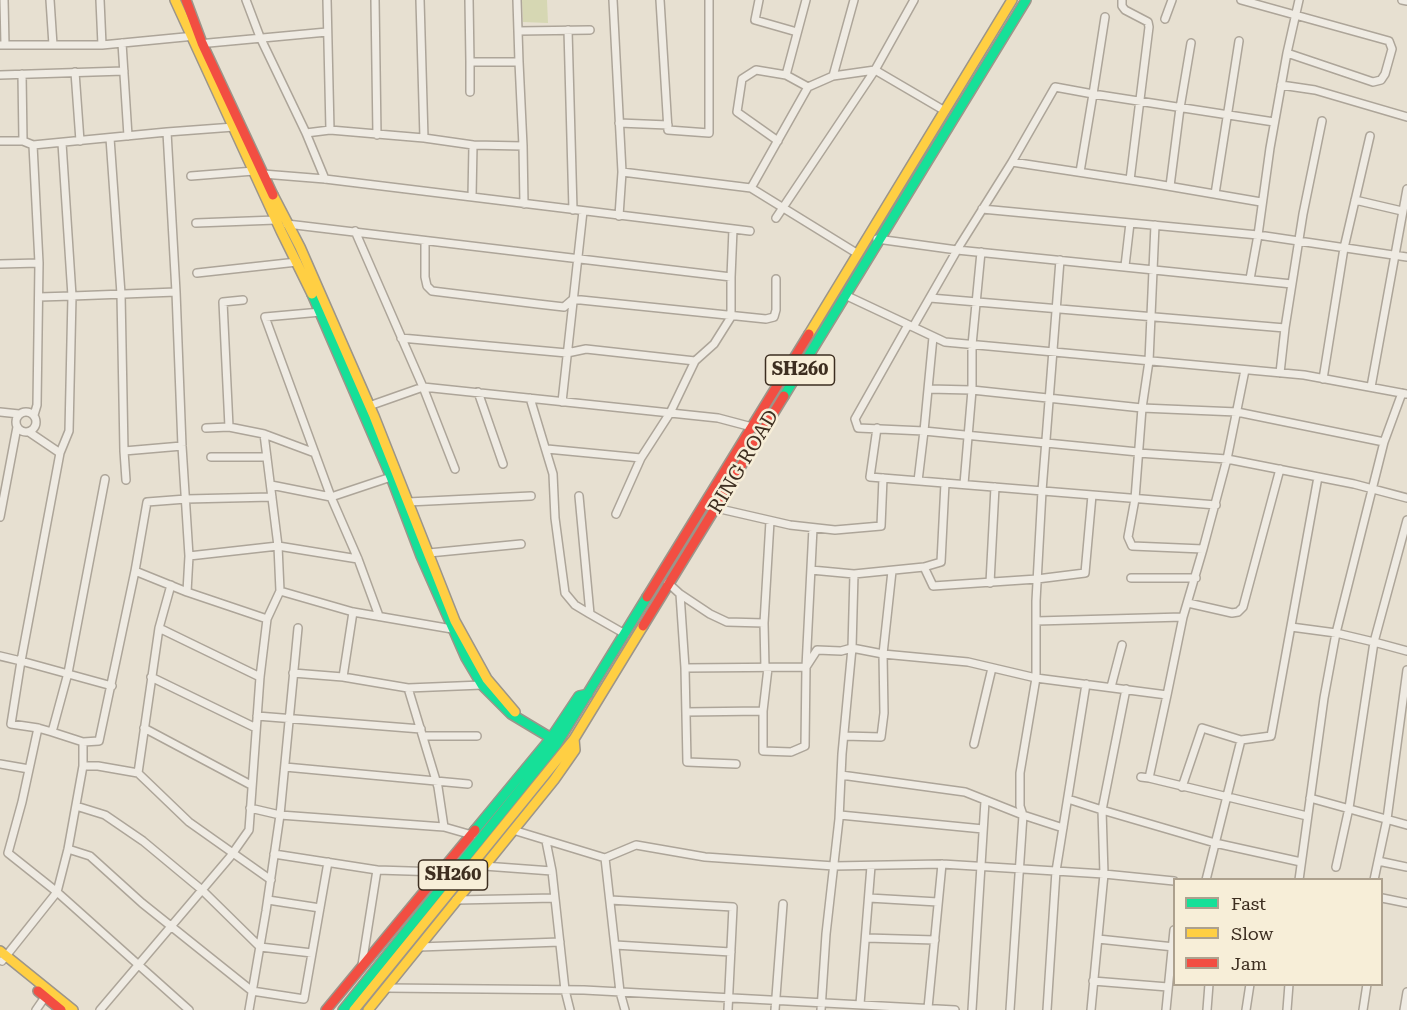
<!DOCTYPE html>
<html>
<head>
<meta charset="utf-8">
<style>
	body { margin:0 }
	#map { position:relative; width:1407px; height:1010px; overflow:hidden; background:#e7e0d1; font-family:"Roboto Serif",serif }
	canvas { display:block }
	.legend { position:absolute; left:1173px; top:878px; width:210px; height:108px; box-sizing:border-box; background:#f7eed8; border:2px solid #ada18e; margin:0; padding:8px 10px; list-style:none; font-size:18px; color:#3d2e20 }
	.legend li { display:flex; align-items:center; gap:12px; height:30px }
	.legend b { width:30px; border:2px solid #ada18e }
</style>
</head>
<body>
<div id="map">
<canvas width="1407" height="1010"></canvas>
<ul class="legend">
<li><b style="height:8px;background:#16e098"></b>Fast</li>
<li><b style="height:8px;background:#ffcf43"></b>Slow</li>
<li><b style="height:8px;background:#f24e42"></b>Jam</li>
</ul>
</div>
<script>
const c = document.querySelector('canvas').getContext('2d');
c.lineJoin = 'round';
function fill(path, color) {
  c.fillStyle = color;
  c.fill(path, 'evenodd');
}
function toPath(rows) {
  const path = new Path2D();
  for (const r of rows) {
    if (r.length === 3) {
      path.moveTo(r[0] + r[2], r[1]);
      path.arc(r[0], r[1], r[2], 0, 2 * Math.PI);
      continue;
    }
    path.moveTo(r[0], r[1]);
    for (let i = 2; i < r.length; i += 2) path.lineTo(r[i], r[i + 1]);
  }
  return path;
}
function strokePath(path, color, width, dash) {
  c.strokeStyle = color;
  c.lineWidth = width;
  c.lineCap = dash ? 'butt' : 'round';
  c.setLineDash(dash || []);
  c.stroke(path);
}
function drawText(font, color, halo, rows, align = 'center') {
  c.font = font + ' "Roboto Serif",serif';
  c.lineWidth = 5;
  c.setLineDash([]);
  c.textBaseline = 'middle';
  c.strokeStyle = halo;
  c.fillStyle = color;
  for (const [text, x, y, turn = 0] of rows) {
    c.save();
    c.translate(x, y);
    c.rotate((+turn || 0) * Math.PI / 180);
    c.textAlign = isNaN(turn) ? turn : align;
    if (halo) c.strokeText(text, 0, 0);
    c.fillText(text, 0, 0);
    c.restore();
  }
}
fill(toPath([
	[522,0,547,0,548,23,523,22]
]), '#d6d7b3');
const street = toPath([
	[100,0,102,45,195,36],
	[246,0,260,37,306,133,325,179],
	[327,0,330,130],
	[375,0,377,135],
	[469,0,470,62,519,62,517,0],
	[613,0,622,172,751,188,858,254],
	[660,0,668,130,709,133,709,0],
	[759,0,755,20,797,32],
	[806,0,786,75,808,87],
	[1122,0,1122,6,1125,10,1148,22,1149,27,1130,180],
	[1241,0,1389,41,1392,49,1385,74,1381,80,1373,82,1287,53],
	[1299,0,1287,53,1270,148,1258,235,1407,257],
	[1402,0,1407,1],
	[1105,17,1093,94,1274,122],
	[1165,19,1172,0],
	[568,30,573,210],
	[518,31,590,30],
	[122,43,128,136],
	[198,44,327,32],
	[0,45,5,45,4,0],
	[5,45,53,45,50,0],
	[53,45,102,45],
	[470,62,470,92],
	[519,62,523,146],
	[75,72,80,141],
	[22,74,23,141],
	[0,75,124,71],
	[833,76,854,0],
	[1281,85,1315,90,1407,117],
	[619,123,668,125],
	[306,133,330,130,424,138,420,0],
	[110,138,121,294,124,451,182,446],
	[424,138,473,145],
	[0,141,23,141,33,145,167,132],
	[778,141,737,112,742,79,756,70,786,75],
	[33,145,39,263],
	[1012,162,1055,87,1093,94,1080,172],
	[263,174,325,179,750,231],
	[191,176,254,171],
	[1170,186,1180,108,1191,43],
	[751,188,808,87,833,76,875,70,945,111],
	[1215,194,1239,41],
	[472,197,473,145,523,146,524,204],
	[1355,200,1402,211],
	[982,209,1258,235,1250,279],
	[619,216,622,172],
	[776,218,875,70,914,0],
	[196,223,276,220],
	[287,224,731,277,733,229],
	[1155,225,1149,361,1142,408,1135,499,1128,537,1132,546,1203,549,1227,459,1245,370],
	[355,231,423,387,455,469],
	[877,239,957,250,1292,284],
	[425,241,425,277,427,286,432,291,538,304,564,307,572,300,581,300,766,319,774,317,776,310,776,279],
	[981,252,972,345,972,390,1142,408,1237,412,1384,442,1402,393],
	[1060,260,1042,491,1036,601,1036,678,1167,695,1183,617,1203,549],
	[0,264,39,263,37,405,34,415],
	[1125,266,1130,223],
	[197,273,297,262],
	[176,292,167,132,234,127],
	[845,295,945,342,1304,375,1407,394],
	[39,297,72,296,62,143],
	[930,298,1285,328],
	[321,312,265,317,331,497,358,559,379,616],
	[908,325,855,419,858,428,924,431,933,337],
	[913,327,960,245,1012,162,1150,183,1261,202],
	[401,338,567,353,586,349,695,361,670,413,641,458,616,514],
	[695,361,714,344,731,317,731,277],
	[1280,373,1285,328,1303,214,1322,121],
	[1323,379,1344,248,1370,136],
	[1371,387,1407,189],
	[928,389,972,390,964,484],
	[478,392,503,464],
	[530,398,553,474,555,518,565,593,575,605,590,614],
	[562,402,583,211],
	[369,406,423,387,718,418,752,427],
	[26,422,10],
	[0,412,19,414],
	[229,427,264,434,315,453],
	[206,428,229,427,223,302,243,300],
	[877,428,870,477,1216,505],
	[29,432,60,453,69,431,72,296,176,292,182,446,189,556,187,592,267,619,280,591,353,612,452,629],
	[264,434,278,546,280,591],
	[547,449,641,458],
	[124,451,126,480],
	[1138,453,1227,459,1354,484,1407,498],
	[211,457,267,457],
	[105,479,68,673,52,732,38,728,22,802,8,853,57,892,189,1010],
	[918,481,924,431,1138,452],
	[271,485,331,497,391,477],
	[579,496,590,614,625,634],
	[408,502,531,496],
	[716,508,790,525,835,530,881,526,883,478],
	[0,517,17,427],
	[429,553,521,544],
	[189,556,278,546,358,559],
	[924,567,941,562,945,483],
	[811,570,854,574],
	[135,571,147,502,186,499,272,497],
	[1131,578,1196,578],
	[668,583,680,594,685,668,806,667,813,528],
	[990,583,995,487],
	[680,594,710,614,727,622,764,623],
	[1188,603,1232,613,1238,612,1243,607,1280,469],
	[353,612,343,677,408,688,482,685],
	[1036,621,1183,617],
	[1291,627,1336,633,1374,642,1407,520],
	[159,628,171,585],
	[0,656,21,661,60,453],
	[685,668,687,762,736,764],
	[765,668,764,623,770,521],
	[1407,670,1387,819,1378,861,1407,867],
	[293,673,343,677],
	[151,677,256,728],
	[1111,687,1122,645],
	[408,688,438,787,444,827,472,835],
	[763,711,763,751,791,752,805,746,806,667,817,650,841,651,852,648,854,574,924,567,933,586,1037,579,1085,573,1092,495],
	[686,712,763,711,768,668],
	[257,716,421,729],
	[38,728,11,724,21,661,112,686],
	[144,728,251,785],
	[52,732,83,742,83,766],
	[423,736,477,736],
	[844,736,881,737,884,713,883,654,892,571],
	[83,742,99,741,135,571,187,592],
	[974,744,992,668],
	[0,764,29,769],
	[285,767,468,784],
	[138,773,189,822,271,880],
	[841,775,965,792,1023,815,1063,828],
	[1141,777,1149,778,1167,695],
	[1149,778,1307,816],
	[1182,787,1202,728,1241,740],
	[1310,798,1407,825],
	[1068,799,1102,810,1126,689],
	[76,806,105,815,143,841,202,890,260,947,312,953],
	[250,808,280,815,444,827],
	[840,815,983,829],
	[513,830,605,858],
	[546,841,552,871],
	[68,849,90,856,142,903,252,991,304,999,328,862],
	[274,854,377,870,441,872],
	[484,866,552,871,565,990,570,1010],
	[1336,867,1349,808,1374,642,1407,651],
	[1206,880,1241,740,1271,736,1318,477],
	[1299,880,1324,698,1336,633,1384,442],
	[1374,880,1378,861],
	[869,898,938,902],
	[1382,898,1407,903],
	[268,900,320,908],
	[456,900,555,898],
	[610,900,733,907,728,1010],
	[866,938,935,940],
	[1098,939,1174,947],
	[615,945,731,952],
	[419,947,560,942],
	[2,961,57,892,68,849,83,766,98,766,138,773,159,628,260,677],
	[362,965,377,870],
	[1093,981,1168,987],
	[386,988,584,990,955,1010],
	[860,1004,871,866],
	[928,1008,942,864],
	[36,1010,45,997],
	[100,1010,230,857,249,830,260,677,267,619],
	[249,1010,266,911,280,815,298,628],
	[625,1010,620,992,605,858,636,845,705,857,834,866,942,864,1104,874,1174,881],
	[775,1010,783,904],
	[821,1010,826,934,839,819,842,754,852,648,883,654,968,662,1036,678,1020,773,1020,806,1023,815,1010,1010],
	[972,1010,985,801],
	[1047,1010,1056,871,1086,684],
	[1091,1010,1104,874,1102,810,1215,843,1301,862],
	[1166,1010,1174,930],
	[1207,1010,1209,984],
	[1246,1010,1250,984],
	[1287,1010,1289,984],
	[1363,1010,1367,984],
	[1404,1010,1407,992]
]);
const fast = toPath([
	[312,294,391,477,421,556,466,658,482,685,511,714,551,738],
	[784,396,1026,0],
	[475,830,551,738,579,696,588,694],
	[343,1010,556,745,647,597]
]);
const slow = toPath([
	[175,0,281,231,312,294],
	[273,195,300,247,374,416,455,621,487,679,515,712],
	[809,334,1012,0],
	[0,951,73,1010],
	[354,1010,574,739,643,626],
	[368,1010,554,780,575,750,574,739]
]);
const jam = toPath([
	[186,0,202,43,273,195],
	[647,597,809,334],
	[643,626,784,396],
	[38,991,61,1010],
	[326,1010,475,830]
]);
strokePath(street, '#ada599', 10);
strokePath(fast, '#9c958a', 12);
strokePath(slow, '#9c958a', 12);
strokePath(jam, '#9c958a', 12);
strokePath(street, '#efebe3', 7);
strokePath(fast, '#16e098', 9);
strokePath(slow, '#ffcf43', 9);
strokePath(jam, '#f24e42', 9);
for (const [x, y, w] of [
	[800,370,69],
	[453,875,69]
]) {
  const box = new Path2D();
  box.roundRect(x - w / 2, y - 15, w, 30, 4.5);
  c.fillStyle = '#f7eed8';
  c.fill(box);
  strokePath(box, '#3d2e20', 1.5);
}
drawText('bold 18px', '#3d2e20', null, [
	["SH260",800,370],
	["SH260",453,875]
]);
drawText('20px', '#3d2e20', '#f7eed8', [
	["RING ROAD",744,462,-59]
]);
</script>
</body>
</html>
